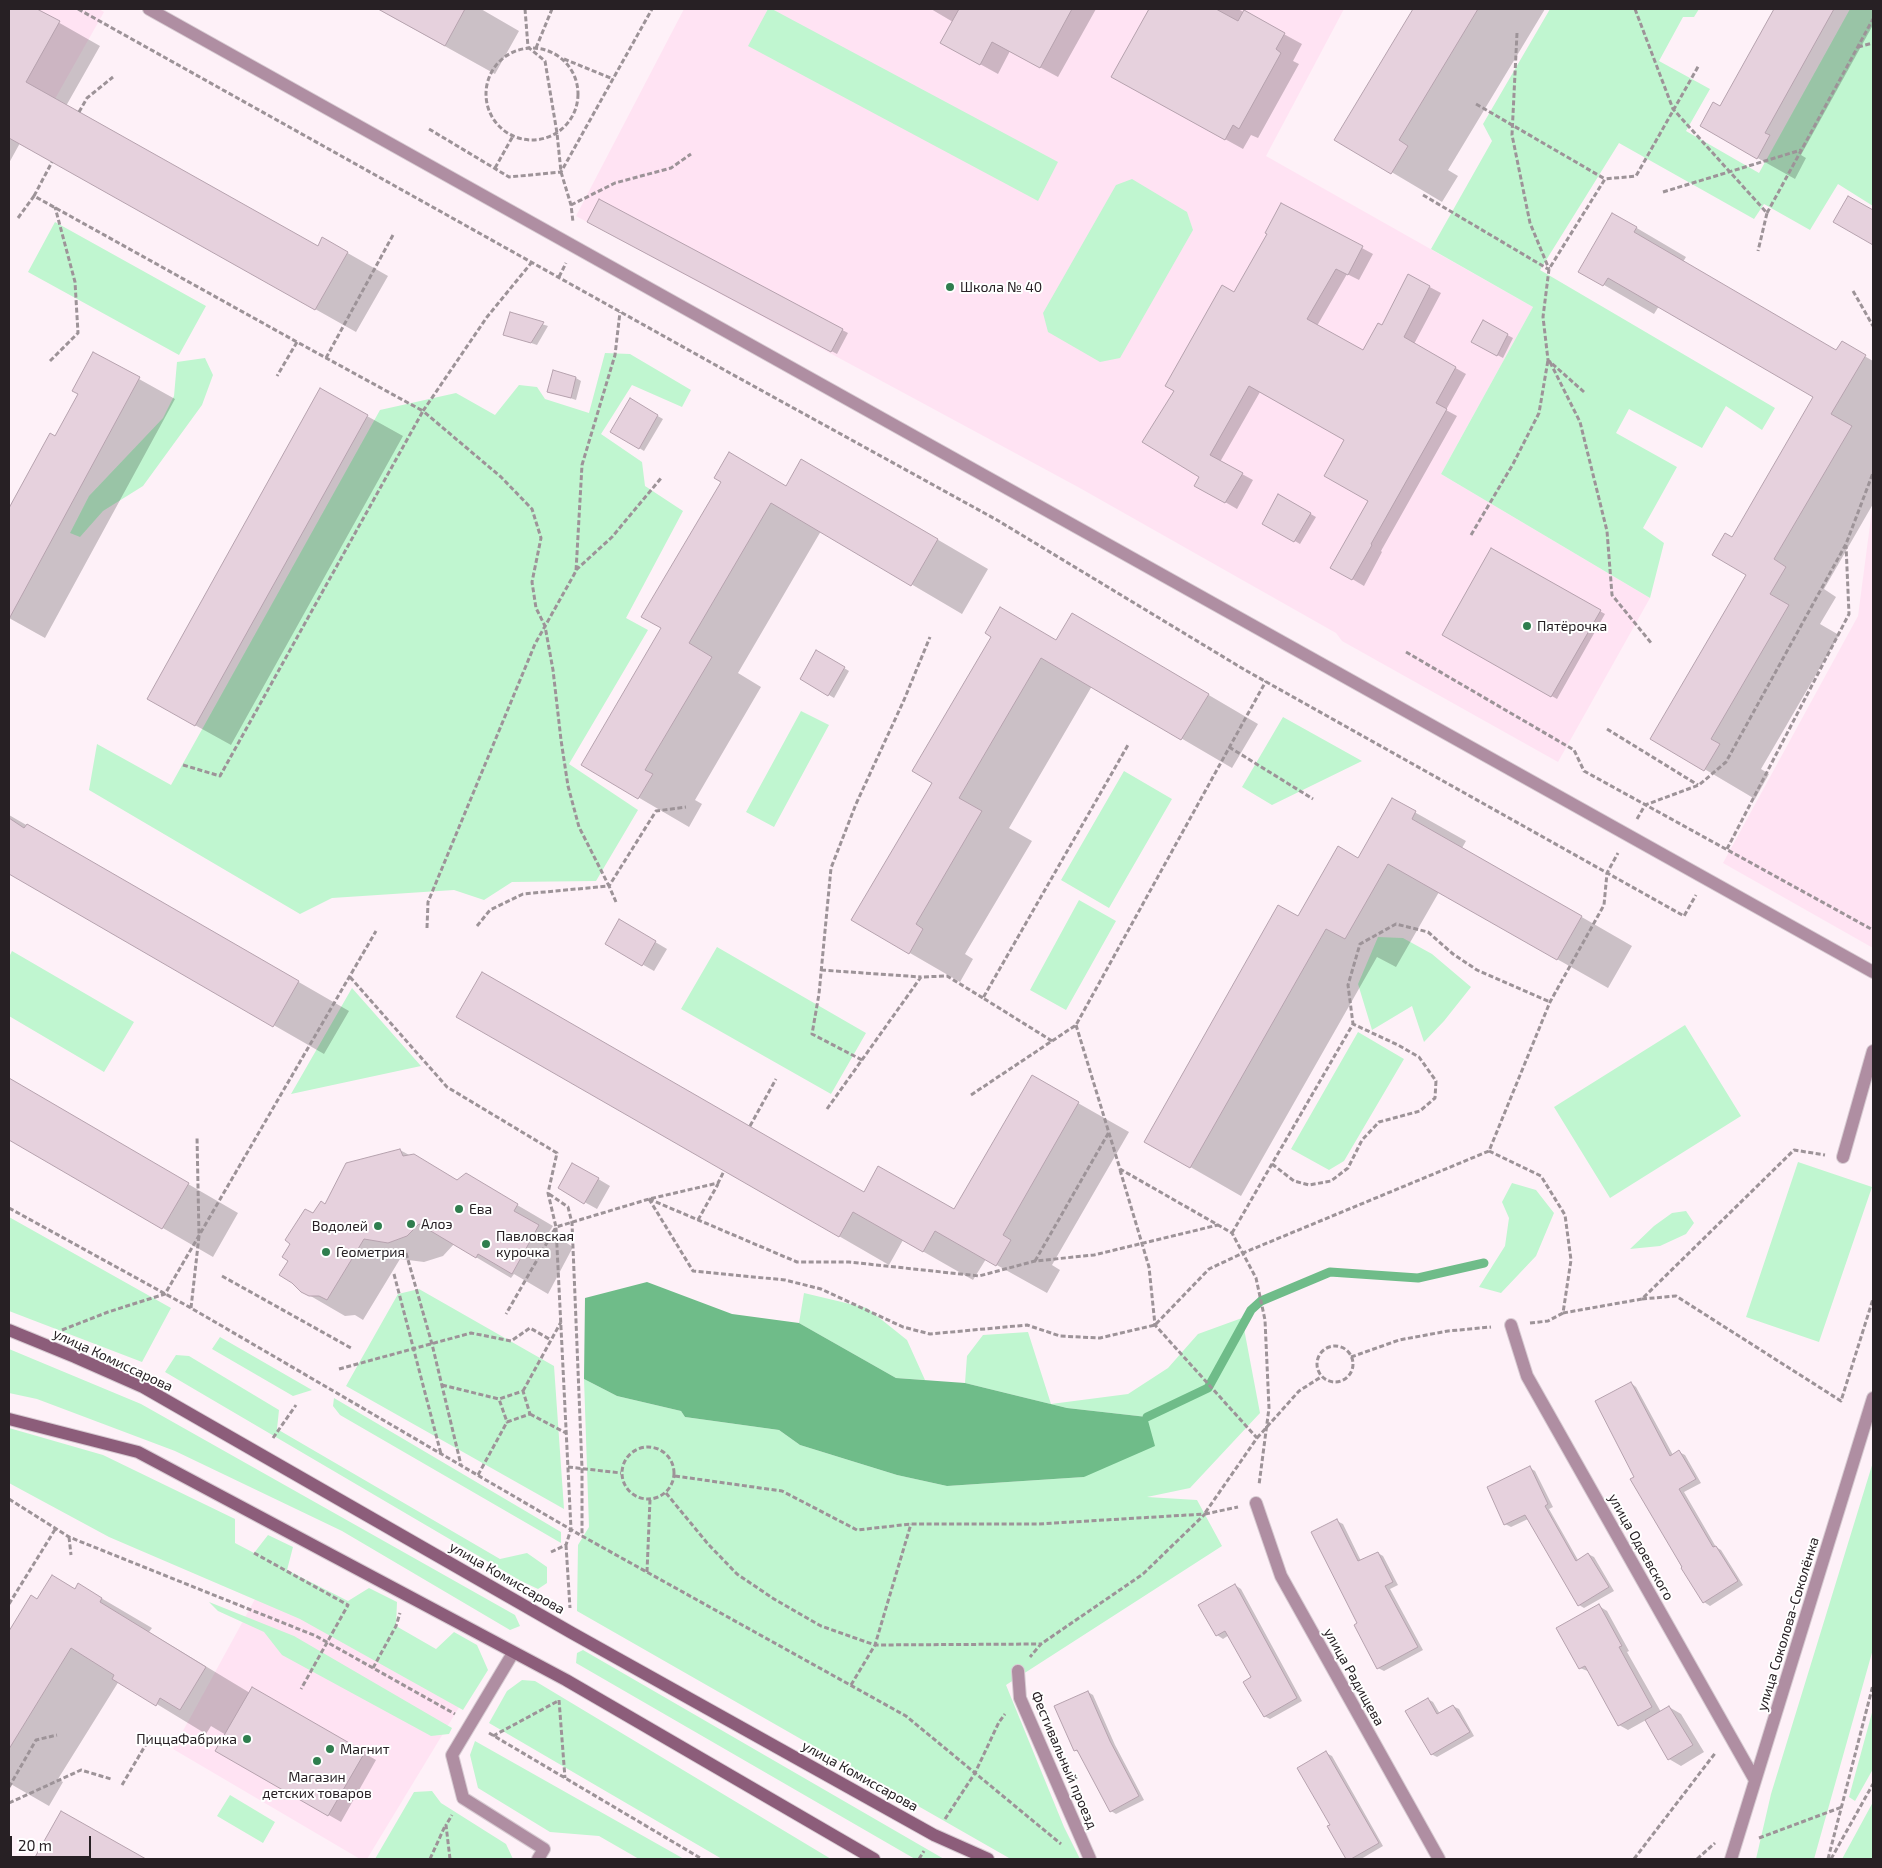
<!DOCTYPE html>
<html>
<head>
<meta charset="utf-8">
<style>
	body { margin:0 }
	#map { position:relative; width:1882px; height:1868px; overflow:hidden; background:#fef1f8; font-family:"Exo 2",sans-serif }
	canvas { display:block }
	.frame { position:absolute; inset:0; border:10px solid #272024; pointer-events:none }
	.scale { position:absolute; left:10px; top:1836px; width:81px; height:22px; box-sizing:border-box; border:2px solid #272024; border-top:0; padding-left:6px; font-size:15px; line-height:18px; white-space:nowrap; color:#272024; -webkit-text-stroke:4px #fff; paint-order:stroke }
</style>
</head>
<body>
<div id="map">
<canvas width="1882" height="1868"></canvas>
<div class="frame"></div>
<div class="scale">20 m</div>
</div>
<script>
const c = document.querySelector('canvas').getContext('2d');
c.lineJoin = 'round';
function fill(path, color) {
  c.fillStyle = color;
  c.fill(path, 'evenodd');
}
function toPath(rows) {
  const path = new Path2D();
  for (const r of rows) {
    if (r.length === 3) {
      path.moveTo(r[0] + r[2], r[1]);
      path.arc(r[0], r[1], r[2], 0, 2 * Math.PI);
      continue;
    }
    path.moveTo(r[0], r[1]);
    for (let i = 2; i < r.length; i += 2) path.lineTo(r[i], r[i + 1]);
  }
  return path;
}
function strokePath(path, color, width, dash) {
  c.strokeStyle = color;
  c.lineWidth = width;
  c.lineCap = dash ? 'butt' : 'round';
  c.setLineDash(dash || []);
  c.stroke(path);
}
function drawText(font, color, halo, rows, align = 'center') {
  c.font = font + ' "Exo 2",sans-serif';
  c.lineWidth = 4;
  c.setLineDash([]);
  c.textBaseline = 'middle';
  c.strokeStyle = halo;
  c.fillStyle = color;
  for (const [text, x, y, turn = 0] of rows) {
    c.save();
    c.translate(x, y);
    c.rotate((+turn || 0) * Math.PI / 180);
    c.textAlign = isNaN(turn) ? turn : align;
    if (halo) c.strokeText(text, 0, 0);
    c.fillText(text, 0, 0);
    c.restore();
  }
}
fill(toPath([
	[9,9,99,9,104,12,55,99,9,73],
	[684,9,1344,9,1266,156,1533,307,1441,474,1650,598,1558,762,1342,641,1336,633,1078,487,576,216],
	[1873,502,1873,948,1723,863,1858,616],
	[260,1590,461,1704,367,1859,360,1859,173,1749]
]), '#ffe3f3');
fill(toPath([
	[768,9,772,9,1058,162,1038,201,748,46],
	[1550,9,1699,9,1694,17,1683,17,1659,61,1710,89,1686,131,1759,173,1850,9,1873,9,1873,206,1838,184,1810,230,1764,204,1754,219,1619,143,1540,270,1775,408,1762,430,1726,406,1702,448,1629,409,1616,433,1677,467,1643,528,1664,543,1650,598,1441,474,1533,307,1431,249,1492,141,1483,124],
	[1132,179,1187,212,1193,230,1120,358,1100,362,1048,332,1043,313,1116,185],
	[55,222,206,306,179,355,28,272],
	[605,353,630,354,691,390,682,407,632,385,601,434,642,462,645,486,683,511,626,618,648,630,569,764,638,810,596,881,512,882,484,900,454,890,332,898,300,914,89,790,97,744,171,785,380,410,456,393,495,415,519,385,537,387,545,399,589,413],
	[205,358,213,375,202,405,143,486,103,511,80,537,70,533,89,496,163,418,174,396,177,362],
	[801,711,829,725,774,827,746,812],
	[1283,717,1362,761,1272,805,1242,787],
	[1124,771,1172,799,1109,908,1061,880],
	[1079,900,1116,921,1066,1010,1030,990],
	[1378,937,1403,938,1432,954,1471,987,1444,1021,1424,1042,1412,1006,1372,1030,1358,984],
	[717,947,866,1033,831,1094,681,1009],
	[12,951,134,1022,104,1072,9,1016,9,957],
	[352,988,421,1066,291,1094],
	[1685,1025,1741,1116,1610,1198,1554,1107],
	[1358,1032,1404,1059,1344,1161,1329,1170,1291,1149],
	[1798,1162,1872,1187,1819,1342,1746,1317],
	[1512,1183,1536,1190,1554,1213,1536,1256,1501,1293,1479,1287,1505,1246,1509,1218,1502,1202],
	[1686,1211,1694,1223,1686,1234,1660,1246,1630,1249,1654,1226,1672,1213],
	[9,1217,171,1308,142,1362,9,1311],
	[419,1289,554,1366,564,1509,346,1386,398,1294],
	[804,1293,867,1308,907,1340,925,1380,896,1378,799,1323],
	[1242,1318,1260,1413,1190,1488,1147,1497,1197,1500,1222,1546,1006,1685,1064,1827,1080,1859,1014,1859,1009,1858,577,1611,578,1545,589,1527,584,1379,617,1396,681,1411,685,1417,779,1430,800,1445,897,1475,947,1486,1084,1477,1147,1417,1067,1408,965,1383,967,1356,983,1335,1028,1332,1051,1404,1128,1394,1168,1368,1198,1334],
	[220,1337,312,1390,293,1396,212,1349],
	[9,1349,141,1404,515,1615,520,1626,510,1630,342,1531,175,1451,37,1399,9,1393],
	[176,1355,189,1356,279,1410,277,1429,500,1559,527,1553,547,1567,547,1583,538,1589,521,1581,165,1372],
	[334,1398,561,1532,561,1543,340,1415,333,1406],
	[9,1428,103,1455,235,1519,235,1543,254,1553,268,1535,293,1547,287,1570,348,1601,369,1588,397,1602,396,1626,436,1649,454,1632,477,1645,488,1670,463,1710,300,1619,109,1537,9,1483],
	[1873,1462,1873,1649,1814,1859,1756,1859,1771,1794],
	[209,1602,294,1636,452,1728,449,1734,431,1736,282,1655,264,1632,218,1611],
	[583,1650,944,1859,915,1859,576,1663,577,1653],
	[522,1680,535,1681,831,1859,722,1859,489,1723,507,1691],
	[1873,1709,1873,1769,1855,1801,1849,1797],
	[475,1741,684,1859,639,1859,599,1836,550,1832,478,1788,470,1755],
	[432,1791,441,1803,506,1844,513,1859,375,1859,414,1792],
	[230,1795,275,1822,263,1843,217,1816],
	[1873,1802,1873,1859,1842,1859]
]), '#c0f6d0');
fill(toPath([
	[647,1282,732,1314,799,1323,896,1378,965,1383,1067,1408,1147,1417,1155,1446,1084,1477,947,1486,897,1475,800,1445,779,1430,685,1417,681,1411,617,1396,584,1379,585,1298]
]), '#6fbc89');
fill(toPath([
	[9,9,35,9,100,46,66,106,318,248,323,239,388,276,356,332,20,143,9,163],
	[378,9,481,9,519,31,495,74],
	[931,9,1096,9,1058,77,1010,51,998,74,960,53,953,22],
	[1150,9,1238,9,1302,44,1293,61,1299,64,1258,138,1251,135,1243,149,1113,77],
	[1414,9,1545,9,1448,170,1458,176,1442,202,1336,139],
	[1776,9,1873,9,1873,25,1801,155,1806,158,1795,179,1738,147,1721,107],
	[599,201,848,333,837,354,588,221],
	[1281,204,1373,254,1359,280,1347,274,1317,326,1363,352,1382,327,1409,276,1441,293,1414,344,1466,374,1446,410,1457,416,1381,551,1382,552,1364,586,1332,567,1370,500,1346,440,1260,392,1220,462,1253,480,1237,509,1196,485,1201,477,1234,294,1268,234],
	[1613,214,1686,257,1683,262,1837,352,1842,343,1873,361,1873,504,1824,589,1836,597,1820,624,1839,635,1761,769,1769,774,1755,799,1652,738,1747,574,1732,539,1815,397,1659,306,1654,314,1580,271],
	[510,314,548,326,537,345,505,334],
	[1483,322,1513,338,1503,358,1473,342],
	[94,354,175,399,45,638,9,618,9,522,12,517,9,515,9,510,50,434,55,437,79,394],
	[576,378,581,381,576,400,549,391],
	[630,400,663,419,644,451,612,431],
	[367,416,403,436,231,745,184,719],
	[786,487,851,489,988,569,962,614,821,531,738,673,761,687,695,800,702,804,689,827,583,765,663,628,643,616],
	[1279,496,1316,517,1300,544,1264,523],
	[1492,550,1605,614,1557,699,1444,634],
	[1057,641,1122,644,1258,724,1232,768,1092,686,1009,828,1032,841,965,954,973,959,960,982,853,920,934,783,914,771],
	[817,652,849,671,834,698,801,678],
	[1393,800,1466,841,1462,848,1632,946,1608,988,1439,892,1396,967,1377,957,1241,1196,1145,1141,1298,918,1359,860],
	[9,815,349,1011,324,1054,9,873],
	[620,921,667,949,654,971,607,944],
	[458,1016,864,1194,955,1211,1032,1077,1129,1132,1052,1265,1060,1270,1047,1293,986,1259,973,1280,903,1240,889,1265],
	[9,1080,238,1213,213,1257,9,1139],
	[400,1150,457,1181,466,1175,553,1226,549,1232,573,1247,548,1294,514,1274,511,1278,454,1244,443,1256,424,1262,400,1259,363,1320,355,1315,345,1316,302,1291,289,1261,314,1214],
	[573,1164,610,1186,597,1209,559,1188],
	[1631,1383,1636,1387,1673,1455,1679,1452,1685,1455,1701,1483,1684,1492,1716,1547,1721,1550,1743,1585,1710,1606,1704,1602,1682,1568,1636,1477],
	[1530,1468,1535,1471,1553,1507,1549,1509,1578,1560,1588,1554,1594,1557,1614,1591,1584,1608,1579,1605,1528,1519,1511,1527,1505,1524],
	[1337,1521,1343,1524,1361,1561,1378,1553,1383,1556,1398,1585,1390,1589,1423,1650,1384,1671,1378,1668,1359,1624],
	[79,1585,152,1628,149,1632,250,1693,253,1689,376,1760,341,1822,217,1751,226,1735,211,1726,206,1734,119,1681,58,1779,63,1782,49,1806,9,1783,9,1656,14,1647,9,1643,9,1633,31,1596,38,1600,76,1590],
	[1235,1585,1241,1589,1302,1701,1270,1719,1264,1716,1253,1678,1229,1635,1223,1639,1217,1635,1200,1605],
	[1599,1606,1607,1611,1629,1651,1627,1652,1661,1712,1669,1707,1681,1714,1704,1752,1681,1766,1669,1759,1646,1720,1628,1730,1619,1725,1590,1672,1580,1668],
	[1088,1692,1093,1695,1115,1745,1144,1800,1116,1814,1111,1811,1081,1754,1075,1750],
	[1428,1699,1433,1702,1440,1714,1453,1706,1459,1709,1474,1736,1437,1757,1431,1754],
	[1326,1753,1332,1756,1383,1846,1361,1859,1347,1859,1328,1827,1331,1825],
	[62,1812,144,1859,41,1859,37,1857]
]), '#0003');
strokePath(toPath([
	[1147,1417,1208,1388,1251,1310,1261,1301,1330,1272,1418,1278,1484,1263]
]), '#6fbc89', 9);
const building = toPath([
	[9,9,37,9,60,21,26,82,318,246,322,237,348,252,315,310,9,138,9,9],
	[378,9,465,9,445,46,378,9],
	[959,9,1072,9,1040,68,992,42,980,65,940,43,959,9],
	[1149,9,1216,9,1238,21,1244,10,1285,33,1276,49,1281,53,1239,129,1233,125,1225,140,1111,77,1149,9],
	[1413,9,1478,9,1399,140,1408,146,1391,174,1334,140,1413,9],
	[1774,9,1834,9,1765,133,1770,135,1757,159,1700,126,1713,102,1720,106,1774,9],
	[1848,196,1873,210,1873,245,1833,222,1848,196],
	[599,199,843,329,831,352,587,222,599,199],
	[1281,203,1363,246,1348,275,1336,269,1307,319,1363,350,1378,323,1382,325,1408,274,1430,286,1404,337,1456,367,1436,403,1447,409,1371,544,1372,545,1352,580,1330,568,1368,501,1324,476,1344,440,1249,386,1210,455,1243,473,1225,503,1194,486,1199,477,1142,442,1174,391,1165,386,1222,285,1234,292,1267,234,1265,233,1281,203],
	[1612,213,1637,227,1634,232,1836,350,1842,341,1866,355,1831,414,1852,426,1774,559,1786,567,1770,594,1789,605,1711,739,1720,744,1704,771,1650,739,1746,575,1712,555,1725,533,1732,537,1813,397,1608,278,1603,286,1578,272,1612,213],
	[510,312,544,322,531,343,503,335,510,312],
	[1483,320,1508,334,1497,356,1471,342,1483,320],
	[93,352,140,377,9,619,9,508,50,433,55,436,78,394,72,391,93,352],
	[553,370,576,377,571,398,547,392,553,370],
	[320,388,368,415,195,726,147,699,320,388],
	[630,398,658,415,639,449,610,432,630,398],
	[729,452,786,486,801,459,938,539,911,586,771,503,689,643,712,657,645,770,653,774,638,799,581,765,661,628,641,617,721,482,714,478,729,452],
	[1278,494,1311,513,1294,542,1262,524,1278,494],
	[1491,548,1601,610,1551,697,1442,635,1491,548],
	[1000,607,1056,640,1072,613,1209,694,1181,740,1041,658,959,798,982,811,916,924,923,929,909,954,851,920,932,783,912,771,991,637,985,633,1000,607],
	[816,650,845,667,828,696,800,679,816,650],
	[1392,798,1416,811,1412,819,1582,916,1557,960,1388,864,1345,939,1326,929,1190,1168,1144,1142,1278,905,1298,916,1338,846,1358,858,1392,798],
	[9,818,24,828,27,824,299,981,273,1027,9,874,9,818],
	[619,919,656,941,642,966,605,944,619,919],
	[482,972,864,1192,878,1166,954,1209,1032,1075,1079,1102,1003,1235,1011,1240,996,1266,935,1231,923,1252,853,1212,839,1237,456,1017,482,972],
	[9,1078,189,1183,162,1229,9,1140,9,1078],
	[400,1149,403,1156,414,1154,457,1180,466,1173,518,1204,514,1211,539,1225,512,1274,478,1254,476,1258,419,1224,407,1236,388,1243,364,1239,327,1300,319,1296,309,1296,301,1292,292,1283,279,1275,288,1261,282,1257,290,1244,285,1240,305,1209,313,1213,321,1201,325,1204,346,1163,400,1149],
	[572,1163,599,1178,584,1204,558,1188,572,1163],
	[1631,1382,1670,1456,1679,1450,1696,1479,1679,1489,1713,1547,1716,1546,1738,1581,1703,1603,1681,1568,1682,1567,1630,1479,1634,1477,1595,1401,1631,1382],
	[1530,1466,1548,1504,1545,1506,1576,1561,1588,1553,1609,1587,1578,1606,1525,1515,1504,1525,1487,1487,1530,1466],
	[1337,1519,1358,1561,1378,1552,1393,1582,1385,1586,1418,1647,1377,1669,1354,1625,1357,1623,1311,1532,1337,1519],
	[52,1575,75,1589,78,1583,102,1598,100,1602,206,1667,180,1710,160,1698,156,1706,112,1679,114,1675,71,1648,9,1749,9,1631,31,1595,37,1599,52,1575],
	[1235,1584,1297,1698,1264,1717,1243,1682,1251,1677,1225,1631,1216,1636,1198,1605,1235,1584],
	[1599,1604,1622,1646,1619,1647,1652,1707,1618,1726,1585,1666,1579,1669,1556,1628,1599,1604],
	[252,1687,365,1752,328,1816,215,1751,252,1687],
	[1088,1691,1110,1741,1139,1796,1110,1812,1077,1750,1074,1751,1054,1706,1088,1691],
	[1428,1698,1437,1714,1453,1705,1470,1732,1431,1755,1405,1711,1428,1698],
	[1669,1706,1693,1745,1668,1760,1645,1720,1669,1706],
	[1326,1751,1379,1843,1351,1859,1346,1859,1327,1826,1330,1825,1297,1768,1326,1751],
	[61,1811,146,1859,34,1859,61,1811]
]);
fill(building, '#e6d1dd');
strokePath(building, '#b6a2ae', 1);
const service = toPath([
	[1843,1157,1873,1051],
	[513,1653,452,1755,463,1798,544,1849,538,1859]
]);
const minor = toPath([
	[149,9,1873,972],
	[1511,1325,1527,1376,1755,1780],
	[1256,1503,1281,1576,1439,1859],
	[1018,1671,1020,1698,1090,1859],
	[1731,1859,1873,1398]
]);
const secondary = toPath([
	[9,1330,75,1357,143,1387,572,1633,934,1835,988,1859],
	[9,1419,138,1452,566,1680,874,1859]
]);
strokePath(service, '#d7cbd2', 14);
strokePath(minor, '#d7cbd2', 14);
strokePath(secondary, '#d7cbd2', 14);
strokePath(toPath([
	[78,9,728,372,997,520,1245,670,1684,916,1696,895],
	[525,9,528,47,545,61,557,133,561,172,571,205,573,222],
	[1635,9,1673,109,1767,213,1758,251],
	[1517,33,1512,135,1530,223,1549,269],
	[1858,47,1873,43],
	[532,94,46],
	[536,48,552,9],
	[564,59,613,79],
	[1476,104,1605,179],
	[79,112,87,98,113,77],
	[429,129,509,177,561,172,652,9],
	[495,168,513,136],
	[1663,192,1801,150],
	[1423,195,1548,269],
	[34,196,52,162],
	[571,205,615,183,671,168,691,154],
	[1767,213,1873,19],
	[18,218,34,196,297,342],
	[559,277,566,263],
	[1853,291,1873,326],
	[326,358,393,235],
	[50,361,78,333,75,282,55,207],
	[1550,362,1580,422,1607,531,1612,595,1652,644],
	[1584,392,1548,360,1543,317,1549,269,1605,179,1636,176,1699,65],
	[1471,535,1513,464,1539,413,1548,360],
	[576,570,612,537,662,477],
	[1406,652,1574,750,1584,771,1873,930],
	[1607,729,1698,785],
	[1229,747,1313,799],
	[183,765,220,776,423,411,297,342,277,376],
	[1637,819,1645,805,1699,785,1726,762,1846,544,1873,473],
	[1727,849,1849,614,1846,545],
	[616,902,609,886,656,811,686,807],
	[477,926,490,910,523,894,609,886,579,827,568,786,561,740,553,670,545,626,536,608,532,582,541,538,532,509,501,477,423,411,487,317,532,262],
	[427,928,428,902,535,644,576,571,582,465,615,355,620,312],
	[821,970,921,977],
	[350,977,447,1087,557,1153,548,1193,556,1227,506,1314],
	[1076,1025,1120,1169,1232,1233,1256,1278,1265,1320,1269,1408,1259,1485],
	[1052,1041,983,998,1128,745],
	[862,1060,812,1034,819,994,831,868,856,804,904,700,930,637],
	[971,1095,1076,1025,1266,681],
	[827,1109,921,977,947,976,983,998],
	[750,1126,776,1079],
	[1489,1151,1541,1176,1565,1215,1571,1260,1563,1313,1642,1299,1794,1150,1825,1155],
	[1272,1164,1294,1181,1309,1185,1331,1181,1348,1168,1362,1140,1379,1122,1420,1111,1435,1098,1436,1081,1419,1057,1398,1045,1353,1024],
	[1120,1170,1149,1267,1155,1325,1257,1438,1205,1513],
	[549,1194,568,1207,572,1223,582,1468,582,1536],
	[649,1199,693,1271,785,1280,821,1289,903,1327,930,1334,1027,1325,1060,1336,1100,1338,1155,1325,1209,1269,1243,1253,1489,1151,1550,1002,1604,905,1607,873,1618,853],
	[649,1199,797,1262,849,1262,979,1276,1035,1261,1094,1255,1218,1225],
	[9,1208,191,1308,582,1536,906,1716,1061,1844],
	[698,1220,718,1184],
	[1232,1233,1353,1024,1348,985,1360,944,1396,924,1428,932,1453,954,1477,970,1550,1002],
	[406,1253,432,1344,461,1465],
	[1035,1261,1109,1132],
	[394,1274,441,1454],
	[222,1276,351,1348],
	[1642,1299,1676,1296,1841,1401,1873,1299],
	[191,1308,199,1236,197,1136],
	[1530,1323,1548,1321,1563,1313],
	[62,1330,108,1312,165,1294,376,931],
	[1335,1364,18],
	[1351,1357,1399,1340,1448,1331,1491,1327],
	[339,1369,471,1333,511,1341,530,1328,551,1340],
	[442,1385,499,1399,523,1391,530,1414,507,1422,499,1399],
	[523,1391,561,1322],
	[530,1414,566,1433],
	[273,1438,296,1405],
	[1257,1438,1299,1391,1321,1377],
	[648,1473,26],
	[568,1467,621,1473],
	[478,1475,507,1422],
	[675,1476,782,1491,857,1530,911,1524,1038,1524,1205,1514,1143,1574,1041,1644,1030,1657],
	[666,1493,708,1544,737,1574,774,1599,821,1626,875,1645,1040,1644],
	[9,1499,69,1537,316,1636,455,1714],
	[1205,1514,1238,1507],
	[69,1537,71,1555],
	[566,1545,570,1608],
	[551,1552,566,1545,571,1529,556,1227,649,1199,718,1183,724,1171],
	[254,1553,348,1605,301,1689],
	[647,1572,650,1500],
	[9,1604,56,1528],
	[373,1668,396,1626,400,1613],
	[851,1685,875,1645,911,1524],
	[559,1700,565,1778],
	[489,1733,702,1859],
	[493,1736,558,1701],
	[122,1785,152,1734],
	[9,1787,36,1740,57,1735],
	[9,1803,81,1770,111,1779],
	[945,1819,975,1773,999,1722,1005,1714],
	[1759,1838,1842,1807],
	[430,1859,445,1826],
	[450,1859,446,1825,452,1815],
	[919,1859,924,1851],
	[1634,1859,1716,1752],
	[1697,1859,1715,1843],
	[1828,1859,1873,1685],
	[1831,1859,1873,1784]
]), '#9d9398', 3, [5, 2.5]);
strokePath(service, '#af8ea2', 12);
strokePath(minor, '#af8ea2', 12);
strokePath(secondary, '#8c5d7a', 12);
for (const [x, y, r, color] of [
	[950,287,5,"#2f7e4e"],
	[1527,626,5,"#2f7e4e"],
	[459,1209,5,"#2f7e4e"],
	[411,1224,5,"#2f7e4e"],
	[378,1226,5,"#2f7e4e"],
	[486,1244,5,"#2f7e4e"],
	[326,1252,5,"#2f7e4e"],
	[247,1739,5,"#2f7e4e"],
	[330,1749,5,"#2f7e4e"],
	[317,1761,5,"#2f7e4e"]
]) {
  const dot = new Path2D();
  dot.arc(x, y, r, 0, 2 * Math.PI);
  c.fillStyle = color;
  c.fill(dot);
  strokePath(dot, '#fff', 2);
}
drawText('14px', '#272024', '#fff', [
	["Школа № 40",960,287],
	["Пятёрочка",1537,626],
	["Ева",469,1209],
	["Алоэ",421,1224],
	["Водолей",368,1226,"right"],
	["Павловская",496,1236],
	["курочка",496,1252],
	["Геометрия",336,1252],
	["ПиццаФабрика",237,1739,"right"],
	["Магнит",340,1749],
	["Магазин",317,1777,"center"],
	["детских товаров",317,1793,"center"]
], 'left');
drawText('14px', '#272024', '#fff', [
	["улица Комиссарова",113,1360,25],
	["улица Одоевского",1641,1547,61],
	["улица Комиссарова",507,1578,30],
	["улица Соколова-Соколёнка",1788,1624,-73],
	["улица Радищева",1354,1677,61],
	["Фестивальный проезд",1064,1760,67],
	["улица Комиссарова",860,1776,29]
]);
</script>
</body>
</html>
